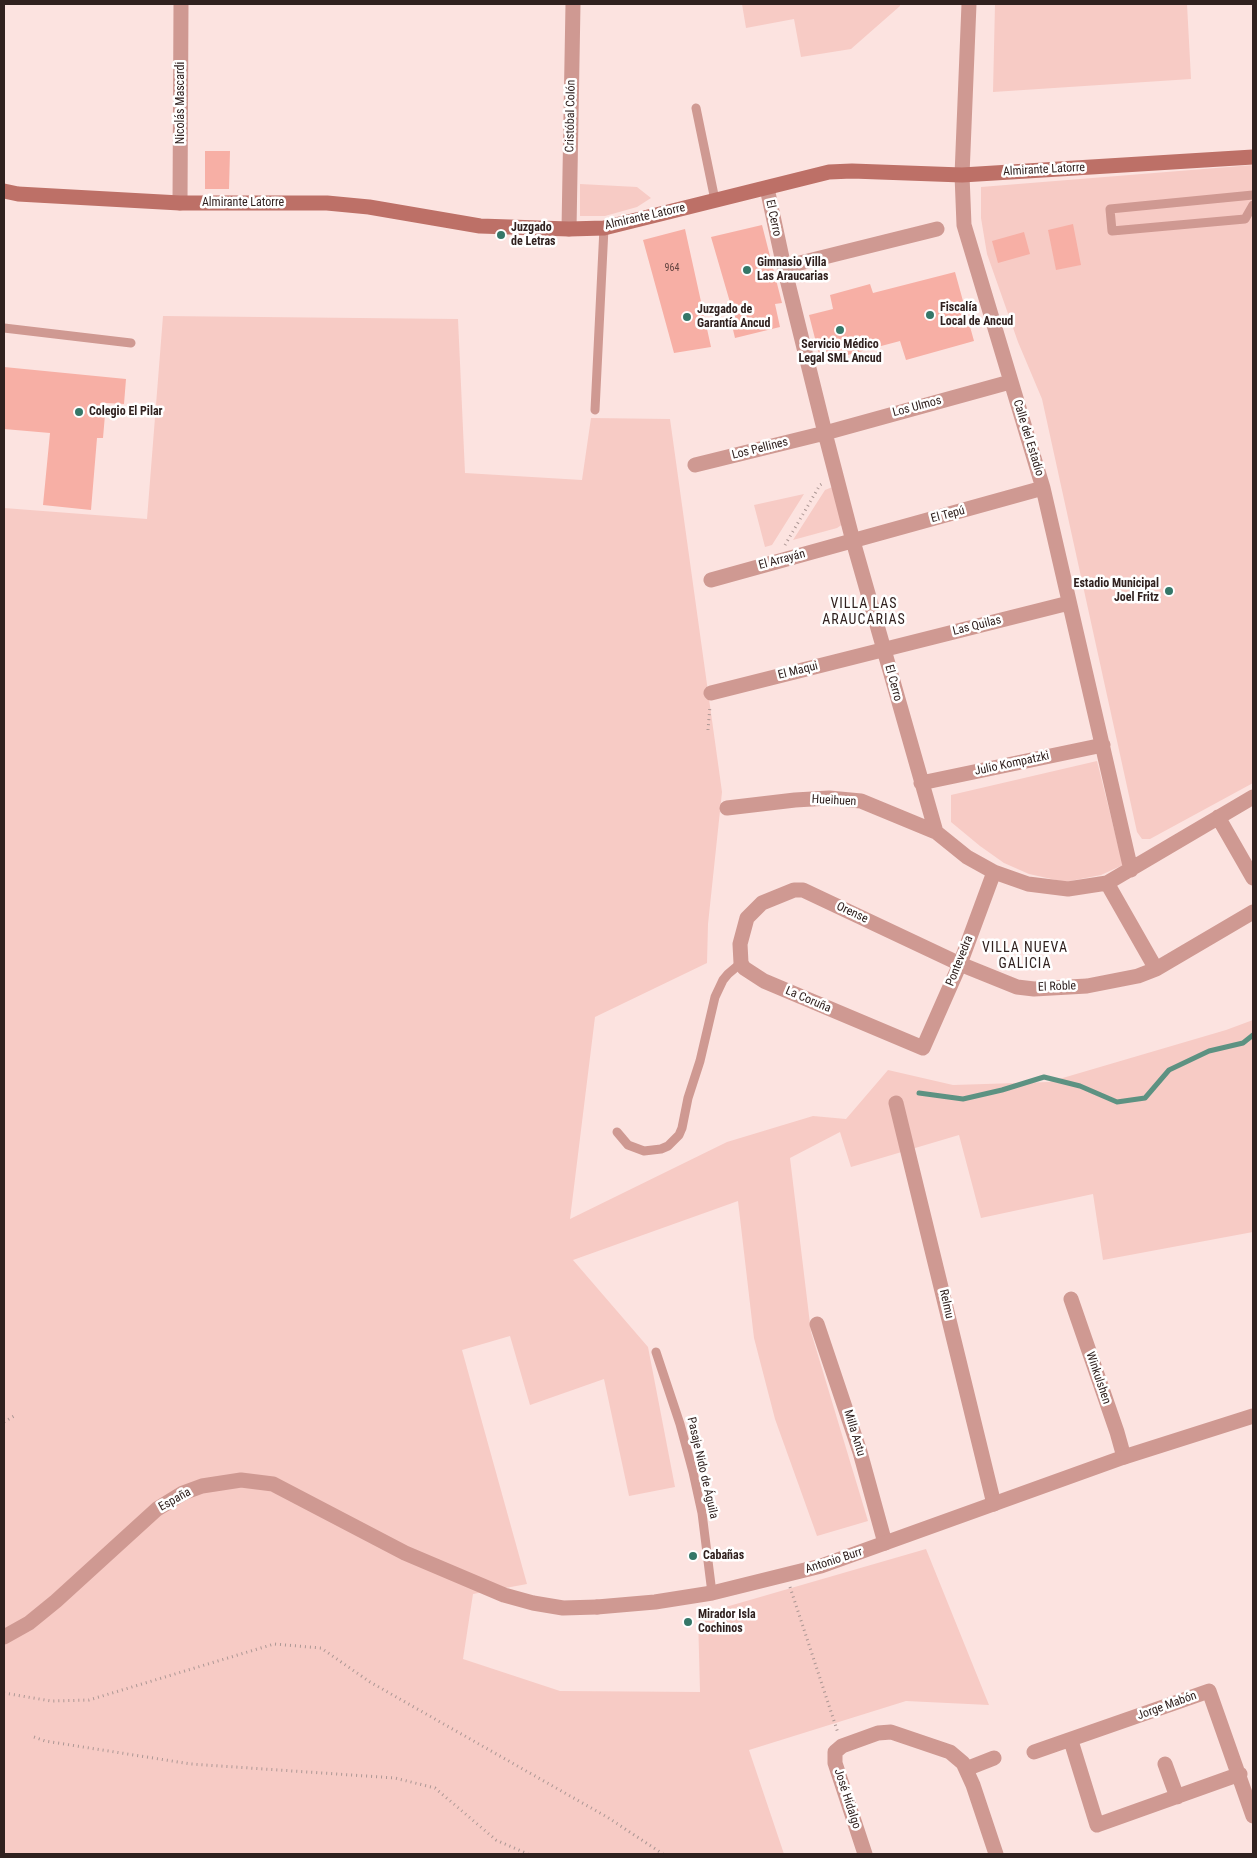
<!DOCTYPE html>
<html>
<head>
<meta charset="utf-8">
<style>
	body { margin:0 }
	#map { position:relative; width:1257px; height:1858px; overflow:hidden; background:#fce3e0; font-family:"Roboto Condensed",sans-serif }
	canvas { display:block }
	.frame { position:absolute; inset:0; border:5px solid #30211f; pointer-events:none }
</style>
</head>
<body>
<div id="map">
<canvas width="1257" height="1858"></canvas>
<div class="frame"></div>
</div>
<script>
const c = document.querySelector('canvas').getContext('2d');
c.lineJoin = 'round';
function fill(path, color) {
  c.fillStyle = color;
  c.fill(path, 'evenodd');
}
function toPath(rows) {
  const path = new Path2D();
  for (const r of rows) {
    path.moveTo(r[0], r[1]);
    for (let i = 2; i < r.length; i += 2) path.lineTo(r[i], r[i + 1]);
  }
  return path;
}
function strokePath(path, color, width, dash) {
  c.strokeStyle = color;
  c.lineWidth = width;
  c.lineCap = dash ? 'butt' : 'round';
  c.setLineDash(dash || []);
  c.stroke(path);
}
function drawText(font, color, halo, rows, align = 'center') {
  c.font = font + ' "Roboto Condensed",sans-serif';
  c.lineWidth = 5;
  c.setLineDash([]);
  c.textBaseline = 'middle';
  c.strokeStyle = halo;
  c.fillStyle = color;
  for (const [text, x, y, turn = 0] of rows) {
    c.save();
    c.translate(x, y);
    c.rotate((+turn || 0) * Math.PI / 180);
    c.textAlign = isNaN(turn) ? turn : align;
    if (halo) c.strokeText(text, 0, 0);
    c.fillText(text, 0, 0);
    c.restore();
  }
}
fill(toPath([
	[742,4,900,4,900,6,851,49,801,57,794,19,746,28],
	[995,4,1187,4,1191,79,993,92],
	[1253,165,1253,783,1150,839,1142,839,1137,832,1042,399,1018,342,987,254,981,218,981,187],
	[580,184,637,187,651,198,637,207,605,216,580,216],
	[163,316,458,319,465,473,582,480,591,418,670,419,722,792,708,924,707,963,595,1017,570,1219,727,1142,813,1116,846,1119,888,1070,953,1085,1049,1082,1226,1030,1253,1020,1253,1232,1103,1260,1093,1194,981,1218,959,1135,851,1167,840,1132,790,1158,811,1332,868,1521,817,1536,775,1419,754,1338,738,1201,573,1260,648,1347,675,1487,629,1496,604,1379,530,1405,510,1336,462,1350,527,1584,473,1594,463,1659,560,1691,700,1692,698,1615,926,1549,989,1705,906,1701,749,1750,784,1854,4,1854,4,508,147,519],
	[835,486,843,524,837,528,793,540,825,490],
	[804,494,772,545,765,547,754,505],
	[1097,761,1123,865,1101,875,1065,882,1029,874,1004,863,980,846,951,822,951,795]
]), '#f7cbc5');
strokePath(toPath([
	[919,1093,963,1099,1002,1090,1044,1077,1080,1086,1117,1102,1145,1098,1169,1070,1209,1051,1243,1043,1253,1035]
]), '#5d9282', 5);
fill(toPath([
	[205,151,230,151,229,189,205,189],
	[1073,224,1081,265,1056,270,1048,230],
	[762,225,782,303,775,304,780,327,735,338,730,317,734,316,711,237],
	[685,229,711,347,674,353,643,240],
	[1024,232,1030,254,998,263,992,241],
	[955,272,974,341,906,360,900,341,821,362,809,315,833,309,830,295,870,284,873,293],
	[4,367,126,379,124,404,106,403,103,438,97,438,91,510,43,505,50,433,4,429]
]), '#f7afa5');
strokePath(toPath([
	[785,545,820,485,823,483],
	[708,730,710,706],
	[4,1422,14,1416],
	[790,1587,838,1733],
	[4,1693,51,1701,89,1700,274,1644,321,1648,370,1682,607,1817,663,1854],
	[34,1737,45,1741,191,1764,395,1778,435,1788,496,1840,528,1854]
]), '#ac9794', 3, [1, 4]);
strokePath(toPath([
	[696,108,715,200],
	[1253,195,1110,209,1112,231,1245,219,1253,205],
	[4,328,131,343],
	[595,410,604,228],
	[617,1132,628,1145,644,1151,661,1149,668,1146,679,1135,682,1128,688,1098,700,1061,715,997,723,980,728,974,741,963],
	[656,1352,680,1424,693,1472,702,1513,712,1593]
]), '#cf9992', 9);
strokePath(toPath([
	[969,4,962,175,964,225,1043,488,1131,870],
	[767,188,784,267,825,433,853,541,936,832,967,857,994,872,1028,884,1068,889,1107,883,1253,797],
	[180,203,181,4],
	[569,229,573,4],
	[784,267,937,229],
	[695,465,825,433,1010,382],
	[711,580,1043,488],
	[711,693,1069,603],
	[921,783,1103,745],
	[727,808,795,800,829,798,861,801,936,832],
	[1218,817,1253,878],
	[994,872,960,964,923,1048,764,981,744,968,741,963,740,944,747,918,762,903,794,890,803,890,960,964,1017,987,1034,989,1087,986,1138,976,1156,969,1253,912],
	[1107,883,1156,969],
	[896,1103,994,1504],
	[1071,1299,1117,1432,1124,1457],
	[817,1324,860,1452,885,1543],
	[4,1637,29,1623,56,1601,157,1509,183,1493,202,1486,241,1480,273,1484,405,1553,504,1595,533,1603,563,1608,597,1607],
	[1071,1741,1097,1825,1240,1774],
	[1034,1752,1209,1691,1253,1816],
	[1165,1764,1177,1797],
	[966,1769,994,1758],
	[865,1854,835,1763,835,1752,842,1746,878,1733,891,1732,950,1752,963,1763,973,1785,996,1854]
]), '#cf9992', 15);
strokePath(toPath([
	[597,1607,655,1602,712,1593,821,1566,1124,1457,1253,1416]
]), '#cf9992', 15);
strokePath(toPath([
	[4,191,18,194,180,203,327,203,369,207,480,226,569,229,604,228,829,172,852,171,962,175,1253,157]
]), '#bd7067', 15);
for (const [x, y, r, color] of [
	[501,235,5,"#357768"],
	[747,270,5,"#357768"],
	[930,315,5,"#357768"],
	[687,317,5,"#357768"],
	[840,330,5,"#357768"],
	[79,412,5,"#357768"],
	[1169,591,5,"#357768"],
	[693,1556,5,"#357768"],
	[688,1622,5,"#357768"]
]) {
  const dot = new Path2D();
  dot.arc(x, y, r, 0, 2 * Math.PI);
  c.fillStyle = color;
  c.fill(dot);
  strokePath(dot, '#fff', 2);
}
drawText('10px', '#624440', null, [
	["964",672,268]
]);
drawText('12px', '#30211f', '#fff', [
	["Nicolás Mascardi",181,103,-90],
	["Cristóbal Colón",571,116,-89],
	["Almirante Latorre",1044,170,-3],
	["Almirante Latorre",243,203],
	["Almirante Latorre",645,217,-13],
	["El Cerro",773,218,78],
	["Los Ulmos",917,407,-15],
	["Calle del Estadio",1028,438,73],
	["Los Pellines",760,449,-14],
	["El Tepú",948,515,-15],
	["El Arrayán",782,560,-15],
	["Las Quilas",977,626,-14],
	["El Maqui",798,671,-14],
	["El Cerro",893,683,75],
	["Julio Kompatzki",1012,764,-12],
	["Hueihuen",834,801,3],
	["Orense",852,913,25],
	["Pontevedra",960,961,-68],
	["El Roble",1057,987,-2],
	["La Coruña",808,1000,23],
	["Relmu",946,1304,77],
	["Winkulshen",1098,1378,71],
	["Milla Antu",854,1433,73],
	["Pasaje Nido de Águila",702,1468,77],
	["España",175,1500,-29],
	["Antonio Burr",834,1561,-18],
	["Jorge Mabón",1167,1706,-20],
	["José Hidalgo",847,1799,72]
]);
drawText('bold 12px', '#30211f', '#fff', [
	["Juzgado",511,228],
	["de Letras",511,242],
	["Gimnasio Villa",757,263],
	["Las Araucarias",757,277],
	["Fiscalía",940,308],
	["Local de Ancud",940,322],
	["Juzgado de",697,310],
	["Garantía Ancud",697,324],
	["Servicio Médico",840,345,"center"],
	["Legal SML Ancud",840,359,"center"],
	["Colegio El Pilar",89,412],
	["Estadio Municipal",1159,584,"right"],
	["Joel Fritz",1159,598,"right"],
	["Cabañas",703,1556],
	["Mirador Isla",698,1615],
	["Cochinos",698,1629]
], 'left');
c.letterSpacing = '1px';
drawText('14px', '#30211f', '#fff', [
	["VILLA LAS",864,604],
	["ARAUCARIAS",864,620],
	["VILLA NUEVA",1025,948],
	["GALICIA",1025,964]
]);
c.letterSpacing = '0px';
</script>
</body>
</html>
